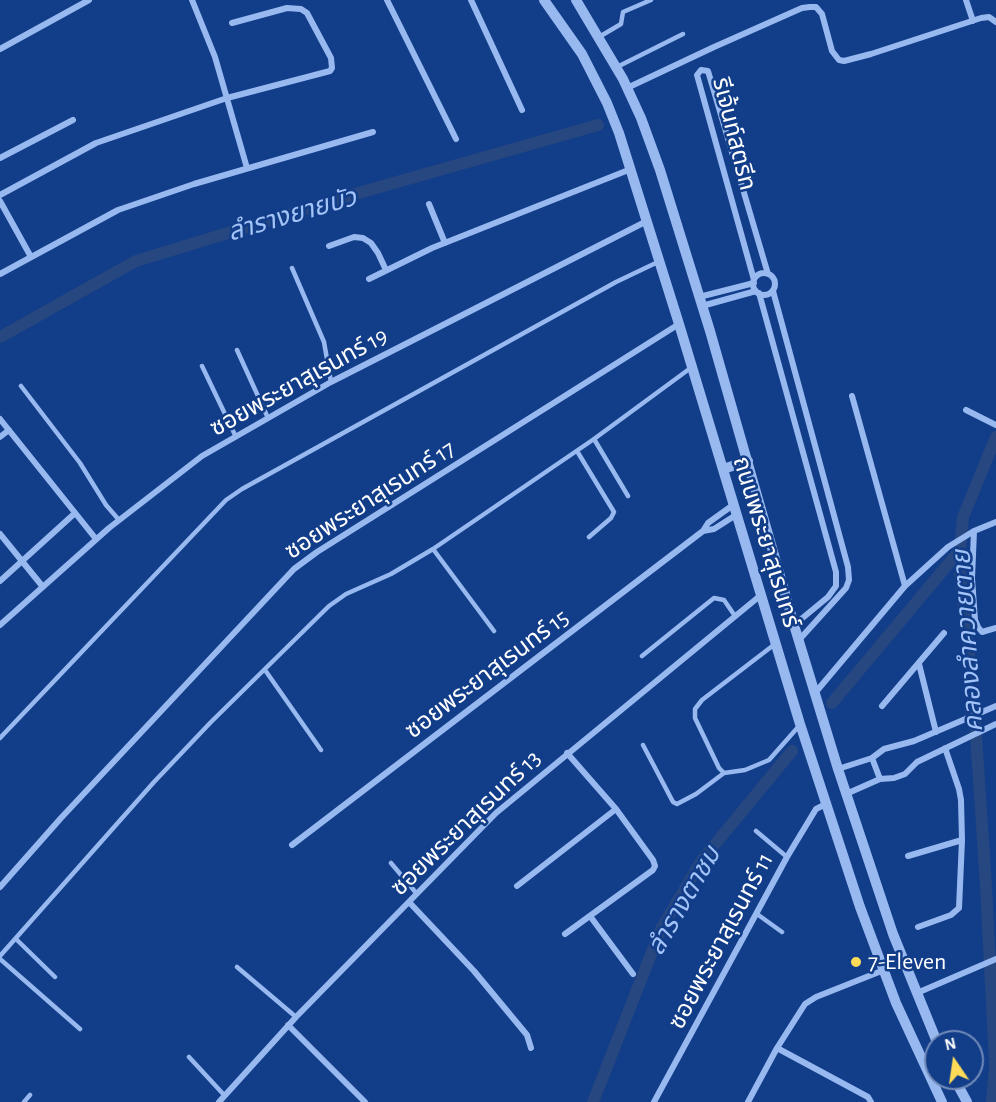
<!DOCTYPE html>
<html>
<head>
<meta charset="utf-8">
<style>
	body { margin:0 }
	#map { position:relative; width:996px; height:1102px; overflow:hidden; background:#123d89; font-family:"Alegreya Sans",sans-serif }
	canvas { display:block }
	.north { position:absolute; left:924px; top:1030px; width:60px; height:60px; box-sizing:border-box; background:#123d89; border:2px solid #718bb8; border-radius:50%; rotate:347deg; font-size:16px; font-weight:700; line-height:24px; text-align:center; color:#fff }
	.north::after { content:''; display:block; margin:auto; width:21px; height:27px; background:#ffdb57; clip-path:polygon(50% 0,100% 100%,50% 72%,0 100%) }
</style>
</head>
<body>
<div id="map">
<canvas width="996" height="1102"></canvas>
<div class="north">N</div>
</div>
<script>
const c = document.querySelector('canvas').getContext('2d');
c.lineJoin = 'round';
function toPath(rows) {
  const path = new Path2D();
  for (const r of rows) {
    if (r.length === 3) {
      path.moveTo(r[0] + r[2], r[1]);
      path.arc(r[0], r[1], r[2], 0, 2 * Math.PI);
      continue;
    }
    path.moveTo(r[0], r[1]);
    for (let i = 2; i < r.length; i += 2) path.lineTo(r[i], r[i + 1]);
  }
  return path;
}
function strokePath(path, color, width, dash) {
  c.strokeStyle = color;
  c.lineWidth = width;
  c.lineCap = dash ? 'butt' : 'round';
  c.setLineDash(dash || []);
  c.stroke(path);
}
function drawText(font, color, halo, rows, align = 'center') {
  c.font = font + ' "Alegreya Sans","Noto Sans Thai",sans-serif';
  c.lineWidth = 5;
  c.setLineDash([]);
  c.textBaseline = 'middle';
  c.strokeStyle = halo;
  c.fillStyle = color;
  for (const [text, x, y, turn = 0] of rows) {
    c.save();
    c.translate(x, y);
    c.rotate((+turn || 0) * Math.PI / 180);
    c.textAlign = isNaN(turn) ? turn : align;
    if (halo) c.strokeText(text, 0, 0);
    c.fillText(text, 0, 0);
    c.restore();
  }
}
strokePath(toPath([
	[0,337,136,261,362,192,598,125],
	[832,703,960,550],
	[593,1102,661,929,702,860,792,751],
	[992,1102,995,1065,986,886,973,690,960,575,960,550,963,517,996,437]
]), '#26477f', 12);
strokePath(toPath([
	[599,37,621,24,623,12,651,0],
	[617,67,683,34],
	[292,268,324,342,331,382],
	[237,350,268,418],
	[202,366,236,437],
	[21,386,80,463,106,505,119,520],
	[594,439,628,496],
	[577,451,614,512,611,518,589,537],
	[433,549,494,631],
	[775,644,702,700,695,709,695,718,719,768,724,773,745,770,769,760,799,726],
	[642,656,714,598,724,600,735,616],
	[265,670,321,750],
	[0,738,226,500,242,489,616,282,660,261],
	[643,745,673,802,677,804,696,794,724,773],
	[756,831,787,857],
	[391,863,417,894],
	[757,914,782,932],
	[16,939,55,977],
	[0,956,154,782,211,722,329,606,346,594,391,574,433,549,594,439,692,367],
	[0,959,80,1029],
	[237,967,296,1017],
	[189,1057,225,1096],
	[24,1102,30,1095]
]), '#98b9f0', 4.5);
strokePath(toPath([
	[192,0,215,57,247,168],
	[387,0,456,139],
	[471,0,522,110],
	[966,0,973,21],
	[0,49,89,0],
	[627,88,714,47,802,8,810,7,816,7,822,14,832,51,839,60,844,61,871,54,981,18,989,17,996,22],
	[0,158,73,120],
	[0,195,96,143,227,98,330,71,332,68,331,58,307,13,301,9,287,8,232,23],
	[0,201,31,257],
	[429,204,445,243],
	[329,246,354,237,363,238,371,243,378,253,386,270],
	[764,284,11],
	[0,274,118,210,194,184,373,132],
	[369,279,432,248,631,169],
	[754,280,697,75,701,70,708,71,768,274],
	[773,291,848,567,849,580,846,588,799,640],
	[759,293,836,572,836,586,828,597,794,625],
	[699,297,754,283],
	[702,306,756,291],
	[852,396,905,586],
	[966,410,996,425],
	[0,419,96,539],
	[0,437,9,430],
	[703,531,714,529,736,515],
	[974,531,972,578,975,620,978,627,982,632,996,628],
	[0,534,43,587],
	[0,581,74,514],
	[0,625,109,528,202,456,331,382,647,221],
	[919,664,936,732],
	[815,693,905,586,948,547,974,531,996,522],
	[882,706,944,633],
	[872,758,880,779],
	[838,769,872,758,884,749,914,741,996,706],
	[846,794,880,779,894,778,905,774,917,762,996,724],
	[292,845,703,531,708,523,733,505],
	[908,856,962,840],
	[517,886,616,809],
	[0,887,61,818,294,569,317,552,679,324],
	[409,902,474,971,527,1035,531,1048],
	[590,916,633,974],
	[918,927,951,915,959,908,962,840,961,800,959,789,945,748],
	[565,934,653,870,655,866,653,860,616,809,567,753],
	[917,993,996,959],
	[288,1025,365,1102],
	[777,1048,868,1097,871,1102],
	[219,1102,296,1017,496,813,761,595],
	[654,1102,787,857,816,809,826,804],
	[748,1102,777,1048,805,1004,816,997,884,970]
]), '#98b9f0', 6);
strokePath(toPath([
	[544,0,582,54,607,103,619,133,679,324,800,724,860,907,896,1003,942,1102],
	[576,0,623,79,641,118,660,170,710,331,794,625,838,769,893,934,937,1042],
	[723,469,748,461],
	[954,1078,967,1102]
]), '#98b9f0', 10);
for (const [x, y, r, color] of [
	[856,962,6,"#ffdb57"]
]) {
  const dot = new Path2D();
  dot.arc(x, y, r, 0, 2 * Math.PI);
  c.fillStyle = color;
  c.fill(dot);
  strokePath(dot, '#123d89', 2);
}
drawText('24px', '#fff', '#123d89', [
	["รีเจ้นท์สตรีท",734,134,76],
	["ซอยพระยาสุเรนทร์ 19",299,382,-29],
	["ซอยพระยาสุเรนทร์ 17",370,500,-33],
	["ถนนพระยาสุเรนทร์",766,542,73],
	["ซอยพระยาสุเรนทร์ 15",487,674,-37],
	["ซอยพระยาสุเรนทร์ 13",466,823,-44],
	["ซอยพระยาสุเรนทร์ 11",721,941,-62]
]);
drawText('24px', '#fff', '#123d89', [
	["7-Eleven",868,962]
], 'left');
drawText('italic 26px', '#a3c4f8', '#123d89', [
	["ลำรางยายบัว",292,215,-16],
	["คลองลำควายตาย",968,641,-94],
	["ลำรางตาชม",684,901,-60]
]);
</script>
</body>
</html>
